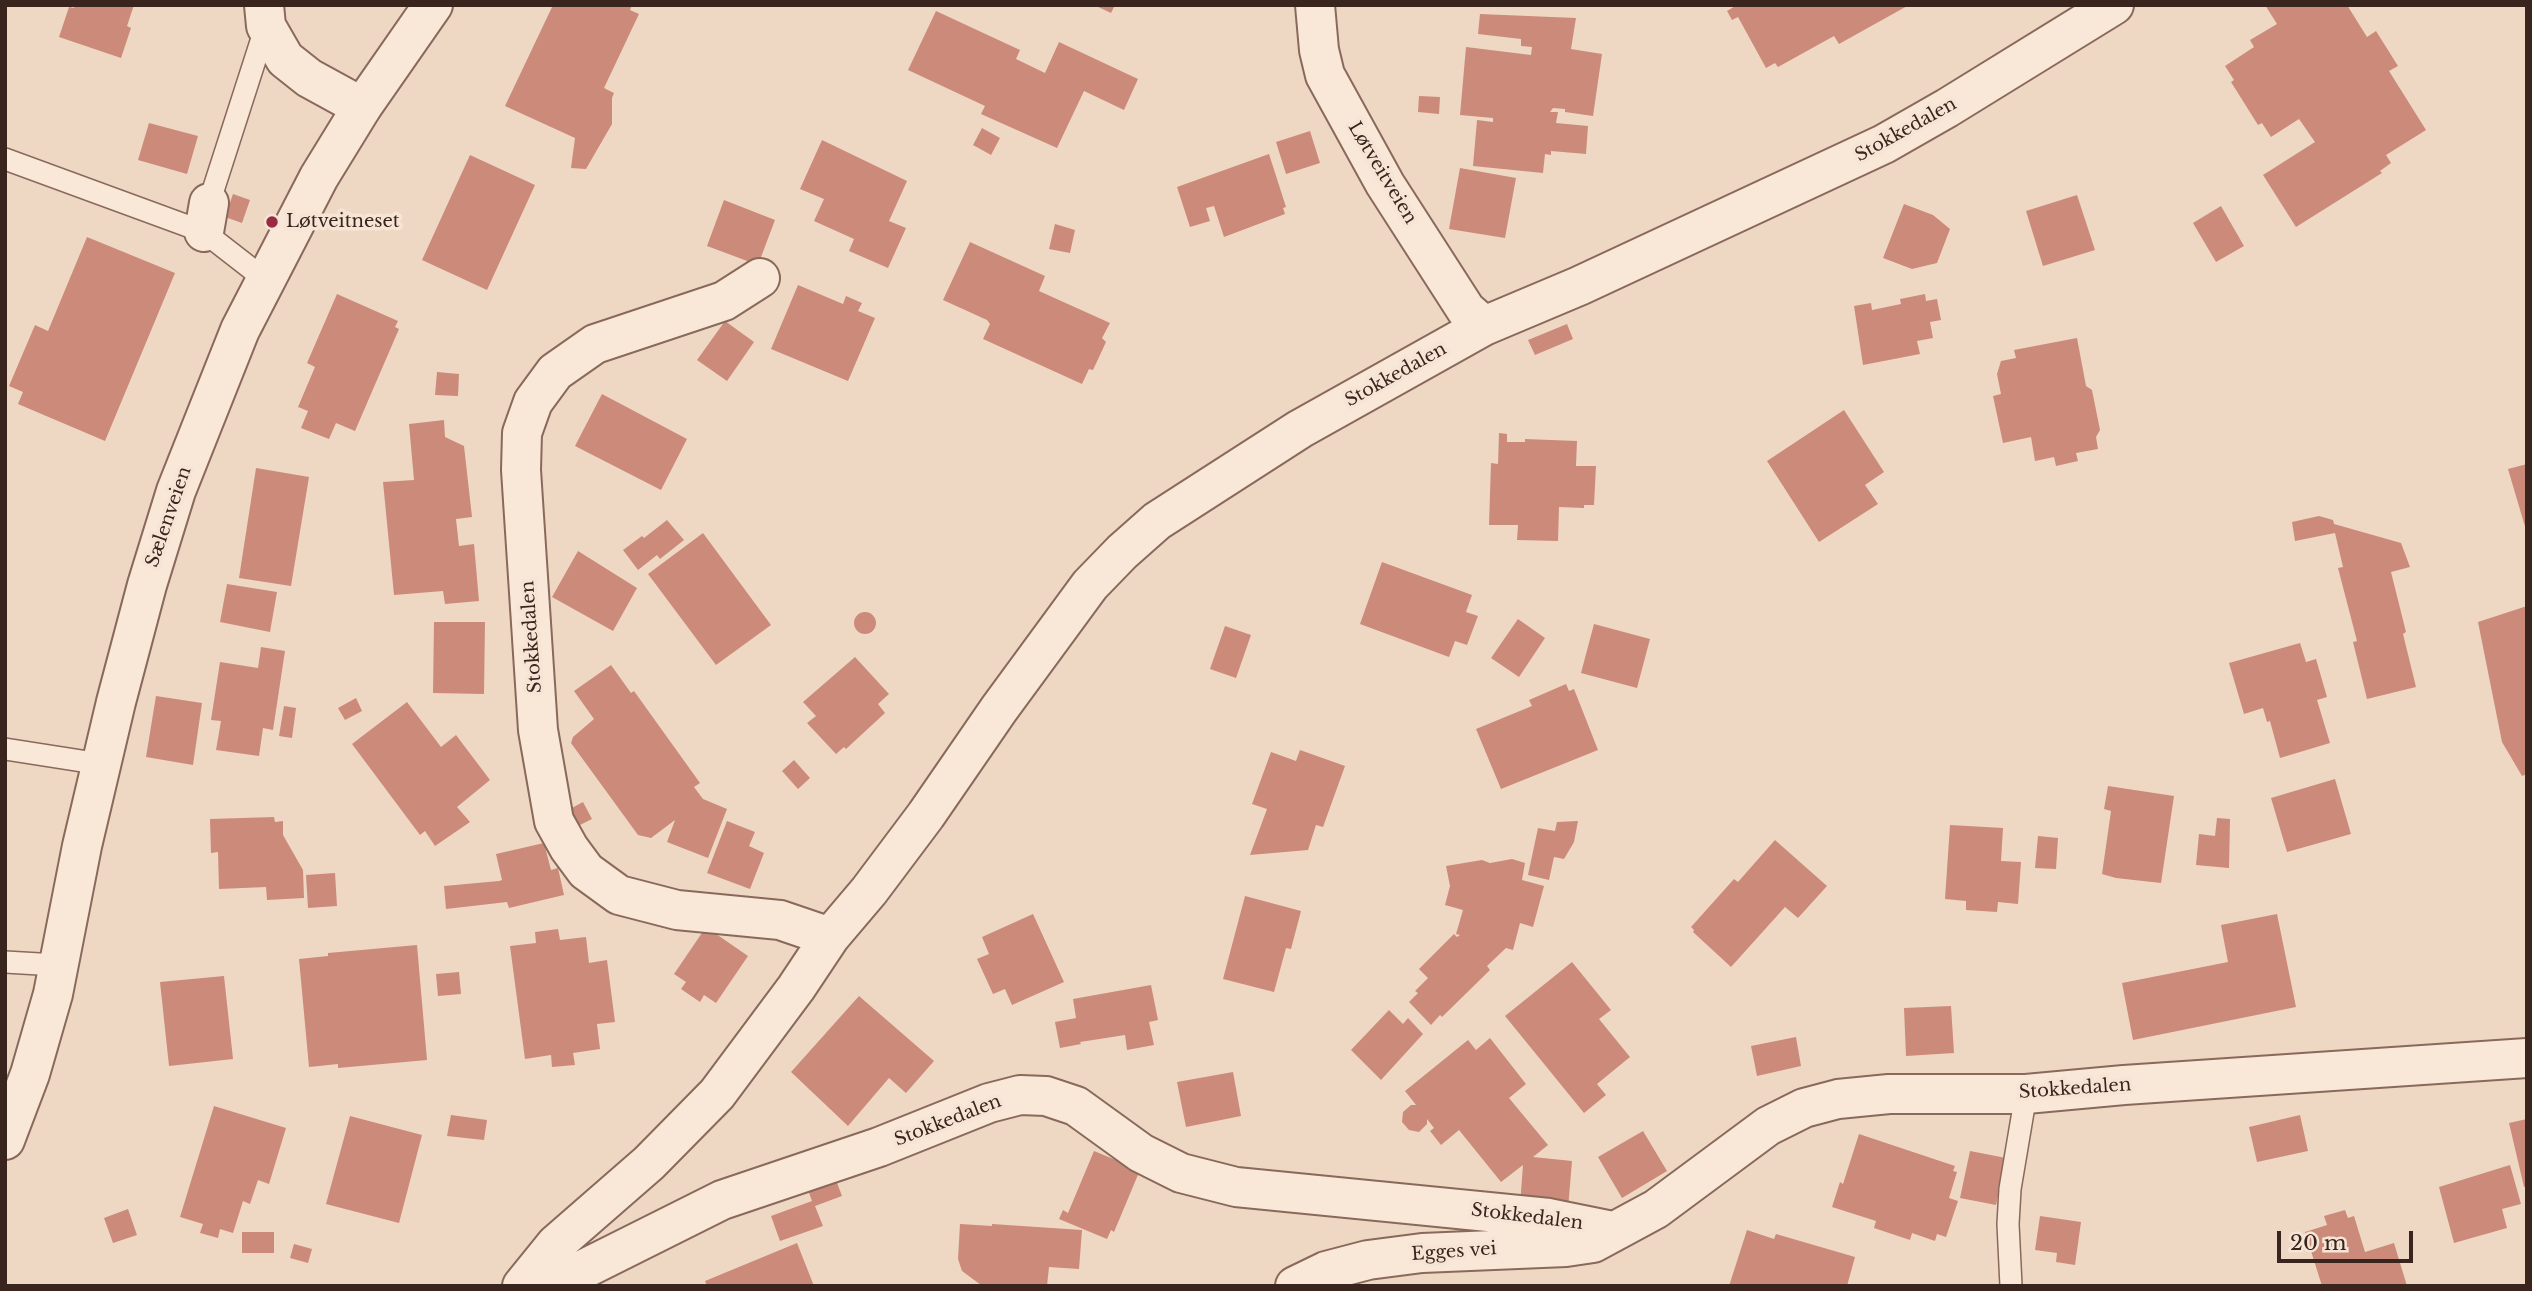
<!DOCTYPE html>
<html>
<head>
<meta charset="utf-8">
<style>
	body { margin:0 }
	#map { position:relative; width:2532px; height:1291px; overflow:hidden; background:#eed8c4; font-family:"Libre Baskerville",serif }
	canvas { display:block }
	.frame { position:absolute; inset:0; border:7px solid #39251e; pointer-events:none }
	.scale { position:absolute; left:2277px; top:1231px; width:136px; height:32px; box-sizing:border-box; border:4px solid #39251e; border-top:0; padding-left:9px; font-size:21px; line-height:24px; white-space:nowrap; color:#39251e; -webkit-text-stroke:5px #f6e4d4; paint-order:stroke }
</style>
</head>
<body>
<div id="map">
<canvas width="2532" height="1291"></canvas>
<div class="frame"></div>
<div class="scale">20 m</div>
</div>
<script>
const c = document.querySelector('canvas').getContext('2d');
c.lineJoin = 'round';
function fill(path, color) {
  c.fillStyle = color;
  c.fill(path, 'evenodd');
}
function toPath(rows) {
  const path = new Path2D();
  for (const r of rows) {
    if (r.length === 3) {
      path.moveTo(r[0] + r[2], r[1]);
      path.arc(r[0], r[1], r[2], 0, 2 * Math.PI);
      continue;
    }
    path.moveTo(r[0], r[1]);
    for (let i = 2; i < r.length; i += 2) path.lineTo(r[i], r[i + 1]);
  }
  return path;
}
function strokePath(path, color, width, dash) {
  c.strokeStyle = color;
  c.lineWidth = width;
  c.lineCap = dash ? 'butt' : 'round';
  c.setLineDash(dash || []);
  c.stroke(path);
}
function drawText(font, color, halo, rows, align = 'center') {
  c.font = font + ' "Libre Baskerville",serif';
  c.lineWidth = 7;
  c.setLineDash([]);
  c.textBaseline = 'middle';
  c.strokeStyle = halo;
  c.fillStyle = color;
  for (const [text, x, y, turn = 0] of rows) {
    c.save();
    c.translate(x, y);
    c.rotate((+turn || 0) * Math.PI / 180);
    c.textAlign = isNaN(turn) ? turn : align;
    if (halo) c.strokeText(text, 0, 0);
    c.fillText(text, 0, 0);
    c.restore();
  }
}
fill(toPath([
	[75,5,134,5,127,26,131,28,121,58,59,37,69,7,74,8],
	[553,5,632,5,630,10,639,14,604,88,614,93,612,98,612,124,586,169,571,168,575,138,505,106],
	[1094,5,1115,5,1111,13],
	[1737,5,1909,5,1839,44,1834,36,1778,67,1775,63,1766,68,1738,17,1732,20,1727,11],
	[2265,5,2347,5,2367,37,2376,31,2398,66,2389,71,2426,130,2386,155,2391,163,2380,171,2382,173,2296,227,2263,175,2315,142,2299,119,2271,137,2262,123,2258,125,2231,82,2234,80,2225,66,2254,47,2250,40,2277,24],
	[936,11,1020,50,1016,59,1045,73,1059,42,1138,79,1124,110,1084,91,1057,148,981,114,985,106,908,70],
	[1480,14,1576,18,1571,49,1602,54,1593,116,1565,112,1565,109,1553,108,1550,112,1558,112,1556,123,1588,126,1586,154,1551,151,1551,155,1545,154,1543,173,1473,166,1477,120,1493,122,1493,118,1460,115,1466,47,1531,55,1532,47,1521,46,1521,39,1478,34],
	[1419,96,1440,97,1439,114,1418,112],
	[149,123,198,136,187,174,138,160],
	[982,128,1000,138,991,155,973,145],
	[1310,131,1320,163,1286,174,1276,142],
	[822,140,907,181,889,221,906,228,888,268,849,251,854,239,814,221,824,199,800,189],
	[1269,154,1286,207,1283,208,1285,214,1224,237,1214,206,1206,208,1210,221,1190,227,1177,187],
	[470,155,535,185,487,290,422,260],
	[1460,168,1516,178,1505,238,1449,229],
	[233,194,250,200,242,223,225,217],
	[2077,195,2095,250,2043,266,2026,211],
	[724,200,775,220,758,265,707,246],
	[1904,204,1933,215,1950,229,1937,263,1912,269,1883,258],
	[2221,206,2244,246,2216,262,2193,223],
	[1055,224,1075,230,1070,253,1049,249],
	[87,237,175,273,105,441,18,404,23,392,9,386,35,325,48,331],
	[970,242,1045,276,1039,291,1110,323,1102,338,1106,342,1093,370,1089,369,1082,384,983,339,990,324,987,320,943,300],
	[798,285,843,304,846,296,862,303,858,311,875,318,848,381,771,349],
	[337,294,398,321,395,327,399,329,355,431,336,423,329,439,301,428,308,411,298,407,315,367,307,363],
	[1925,294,1926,301,1937,299,1941,320,1930,322,1933,338,1917,341,1920,354,1863,365,1854,306,1871,303,1872,310,1901,304,1900,299],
	[725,321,754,342,727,381,697,360],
	[1567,324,1573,339,1535,355,1528,340],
	[2077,338,2086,386,2092,390,2100,430,2096,437,2098,449,2076,453,2078,461,2056,466,2054,457,2035,461,2031,437,2003,443,1993,396,2001,394,1997,374,2001,361,2016,358,2014,350],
	[437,372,459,374,458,396,435,395],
	[602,394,687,439,661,490,575,446],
	[1844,410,1884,472,1865,485,1878,504,1819,542,1767,461],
	[444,420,445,437,464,446,472,517,456,519,459,546,474,544,479,601,445,604,443,591,394,595,383,482,414,480,409,424],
	[1499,433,1507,434,1507,442,1525,442,1525,439,1577,441,1576,466,1596,466,1594,505,1584,505,1584,508,1559,507,1558,541,1517,540,1518,525,1489,525,1491,463,1498,464],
	[2527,464,2527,530,2526,530,2508,469],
	[256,468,309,477,291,586,239,578],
	[2319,516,2333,520,2334,524,2401,543,2410,567,2391,572,2406,632,2403,634,2416,687,2367,699,2353,642,2357,641,2338,568,2343,567,2335,533,2295,541,2292,522],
	[667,520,684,540,660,559,657,555,638,570,623,550,642,536,644,538],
	[703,533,771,625,716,665,648,574],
	[578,551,637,588,613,631,552,597],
	[1382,562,1472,595,1466,612,1478,616,1467,645,1455,641,1449,657,1360,624],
	[227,584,277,592,270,632,220,622],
	[2527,606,2527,774,2522,776,2502,742,2478,622],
	[865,623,11],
	[1518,619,1545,638,1519,677,1491,658],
	[434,622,485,622,484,694,433,693],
	[1594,624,1650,639,1637,688,1581,673],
	[1225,626,1251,635,1236,678,1210,669],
	[2300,643,2306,662,2316,659,2327,697,2317,700,2330,743,2280,758,2270,721,2267,722,2263,708,2244,714,2229,663],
	[261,647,285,651,273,730,263,728,259,756,216,750,221,721,211,720,220,662,258,668],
	[855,657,889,694,878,704,885,713,846,749,844,747,836,754,807,723,816,716,803,702],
	[611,665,631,693,634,691,700,783,694,787,703,799,727,809,708,858,667,842,675,820,651,838,638,835,571,743,573,737,594,719,574,691],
	[1566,684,1569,691,1574,689,1598,750,1501,789,1476,729,1532,706,1529,700],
	[156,696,202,703,193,765,146,757],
	[356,698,362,711,345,720,338,708],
	[407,702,441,747,456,735,490,780,457,807,470,822,435,846,425,831,420,835,352,744],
	[284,706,296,708,292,738,279,736],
	[1300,750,1345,766,1323,827,1316,825,1308,850,1250,855,1267,809,1252,804,1271,752,1296,761],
	[794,760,810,778,798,789,782,771],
	[2335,779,2351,834,2287,852,2271,798],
	[2108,786,2174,796,2161,883,2116,878,2102,874,2111,811,2104,809],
	[583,802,592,819,576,827,568,810],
	[274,817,275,822,283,821,283,835,303,870,304,898,267,900,266,887,219,889,218,852,211,853,210,819],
	[2217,818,2230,819,2229,868,2196,865,2199,834,2215,836],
	[727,821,755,832,749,846,764,853,750,889,707,873],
	[1578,821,1574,842,1564,859,1554,857,1549,880,1528,875,1538,828,1555,831,1557,822],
	[1950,825,2003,828,2001,861,2021,862,2018,904,1998,902,1997,912,1966,910,1966,901,1945,899],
	[2038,836,2058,838,2056,869,2035,868],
	[1775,840,1827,886,1798,918,1785,907,1731,967,1693,932,1694,930,1691,927,1734,879,1738,882],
	[544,843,551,870,558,868,564,895,509,908,507,902,446,909,444,886,499,881,502,880,496,854],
	[1512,859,1525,863,1522,880,1544,886,1533,927,1520,923,1513,950,1506,948,1487,966,1490,970,1442,1017,1440,1015,1431,1025,1409,1002,1418,993,1415,991,1428,978,1419,969,1454,934,1457,937,1460,935,1456,934,1463,910,1445,905,1450,886,1446,866,1482,860,1490,863],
	[335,873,337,906,308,908,306,875],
	[1245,896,1301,911,1291,949,1286,948,1274,992,1223,979],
	[1033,914,1064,982,1012,1005,1005,989,993,994,977,959,989,954,982,937],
	[2277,914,2296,1007,2133,1040,2122,983,2228,962,2221,925],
	[706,927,748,956,716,1003,704,995,700,1002,681,989,686,982,674,974],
	[558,929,560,940,586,937,589,963,607,960,615,1022,597,1024,600,1049,573,1053,575,1065,552,1067,551,1055,525,1059,510,946,536,943,535,932],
	[417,945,427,1060,338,1068,338,1064,309,1067,299,959,328,956,328,953],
	[1572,962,1611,1010,1599,1019,1630,1057,1597,1084,1606,1095,1584,1113,1505,1016],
	[459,972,461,994,438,996,436,974],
	[224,976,233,1059,169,1066,160,982],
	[1151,985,1158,1020,1149,1022,1154,1045,1127,1050,1125,1035,1080,1042,1081,1044,1060,1048,1055,1022,1076,1018,1073,999],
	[859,996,934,1061,906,1093,889,1078,848,1126,791,1072],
	[1951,1006,1954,1053,1906,1056,1904,1008],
	[1389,1010,1403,1024,1408,1018,1423,1034,1381,1080,1351,1050],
	[1796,1037,1801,1066,1757,1076,1751,1046],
	[1490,1038,1526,1084,1509,1098,1548,1145,1533,1157,1572,1161,1568,1209,1520,1205,1523,1165,1501,1182,1459,1130,1441,1145,1430,1131,1434,1128,1427,1119,1427,1124,1419,1132,1409,1130,1402,1122,1403,1112,1411,1105,1416,1105,1405,1091,1468,1040,1476,1050],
	[1233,1072,1241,1116,1186,1127,1177,1082],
	[214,1106,286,1128,269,1184,258,1180,250,1204,243,1201,233,1233,220,1229,218,1238,200,1233,203,1224,180,1217],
	[451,1115,487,1120,484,1140,447,1136],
	[2300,1115,2308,1151,2257,1162,2249,1127],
	[350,1116,422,1135,399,1223,326,1204],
	[2527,1119,2527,1186,2524,1187,2509,1123],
	[1643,1131,1667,1171,1622,1198,1598,1157],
	[1859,1134,1955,1166,1953,1171,1957,1172,1949,1198,1958,1201,1946,1237,1937,1234,1935,1241,1912,1233,1910,1240,1874,1228,1876,1221,1832,1207,1840,1182,1843,1184],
	[1094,1151,1140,1170,1114,1232,1111,1230,1107,1239,1059,1219,1063,1210,1068,1213],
	[1970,1151,2006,1158,1996,1205,1960,1198],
	[2510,1165,2521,1204,2502,1209,2507,1228,2454,1243,2439,1187],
	[836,1180,842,1196,815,1206,823,1226,780,1241,771,1216,812,1201,808,1190],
	[128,1209,137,1235,113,1243,104,1218],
	[2345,1210,2348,1218,2354,1216,2365,1252,2394,1243,2407,1286,2322,1286,2305,1232,2327,1225,2324,1216],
	[2040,1216,2081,1222,2075,1265,2056,1262,2057,1253,2035,1250],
	[960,1224,992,1226,992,1224,1082,1230,1079,1269,1049,1267,1047,1286,981,1285,962,1271,958,1259],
	[1747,1230,1774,1239,1776,1234,1855,1257,1847,1286,1729,1286],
	[242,1232,274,1232,274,1253,242,1253],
	[797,1243,814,1286,707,1286,705,1281],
	[294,1244,312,1249,308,1263,290,1258]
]), '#cc8a7a');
const service = toPath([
	[5,159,204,232,267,281],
	[209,203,266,26],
	[5,749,101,764],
	[5,962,57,965],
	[2011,1286,2008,1224,2010,1189,2026,1094]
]);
const minor = toPath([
	[264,5,266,26,285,59,309,78,362,107],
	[1315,5,1319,50,1325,75,1385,184,1466,310,1484,326],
	[204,232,209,203],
	[760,278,724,301,595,344,555,372,533,402,522,433,521,470,538,730,554,821,569,848,586,871,619,895,677,910,780,920,830,937],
	[522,1286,556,1244,649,1163,717,1094,796,988,830,937,869,891,926,815,999,709,1090,585,1122,552,1157,521,1300,429,1484,326,1579,286,1884,144,1947,108,2114,5],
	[550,1286,722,1200,879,1147,989,1103,1020,1095,1046,1096,1076,1106,1141,1153,1181,1173,1236,1187,1549,1218,1613,1231],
	[1295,1286,1326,1271,1368,1260,1422,1253,1566,1247,1593,1243,1656,1209,1768,1126,1804,1108,1838,1099,1889,1094,2026,1094,2124,1085,2527,1058]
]);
const tertiary = toPath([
	[5,1140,30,1074,53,994,82,846,116,702,147,585,176,491,240,330,319,177,362,107,433,5]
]);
strokePath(service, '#89695a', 24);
strokePath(minor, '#89695a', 42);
strokePath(tertiary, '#89695a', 42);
strokePath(service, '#f9e7d8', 21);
strokePath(minor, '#f9e7d8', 38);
strokePath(tertiary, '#f9e7d8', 38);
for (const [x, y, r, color] of [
	[272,222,7,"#982b44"]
]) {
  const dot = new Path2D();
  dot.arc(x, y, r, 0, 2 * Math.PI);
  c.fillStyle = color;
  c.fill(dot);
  strokePath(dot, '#f6e4d4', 2.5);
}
drawText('18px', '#39251e', '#f6e4d4', [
	["Stokkedalen",1906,130,-29],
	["Løtveitveien",1382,173,59],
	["Stokkedalen",1396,375,-29],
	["Sælenveien",169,517,-71],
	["Stokkedalen",532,637,-94],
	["Stokkedalen",2075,1089,-4],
	["Stokkedalen",948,1121,-21],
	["Stokkedalen",1527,1217,7],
	["Egges vei",1454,1252,-4]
]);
drawText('18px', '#39251e', '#f6e4d4', [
	["Løtveitneset",286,222]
], 'left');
</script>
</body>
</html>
